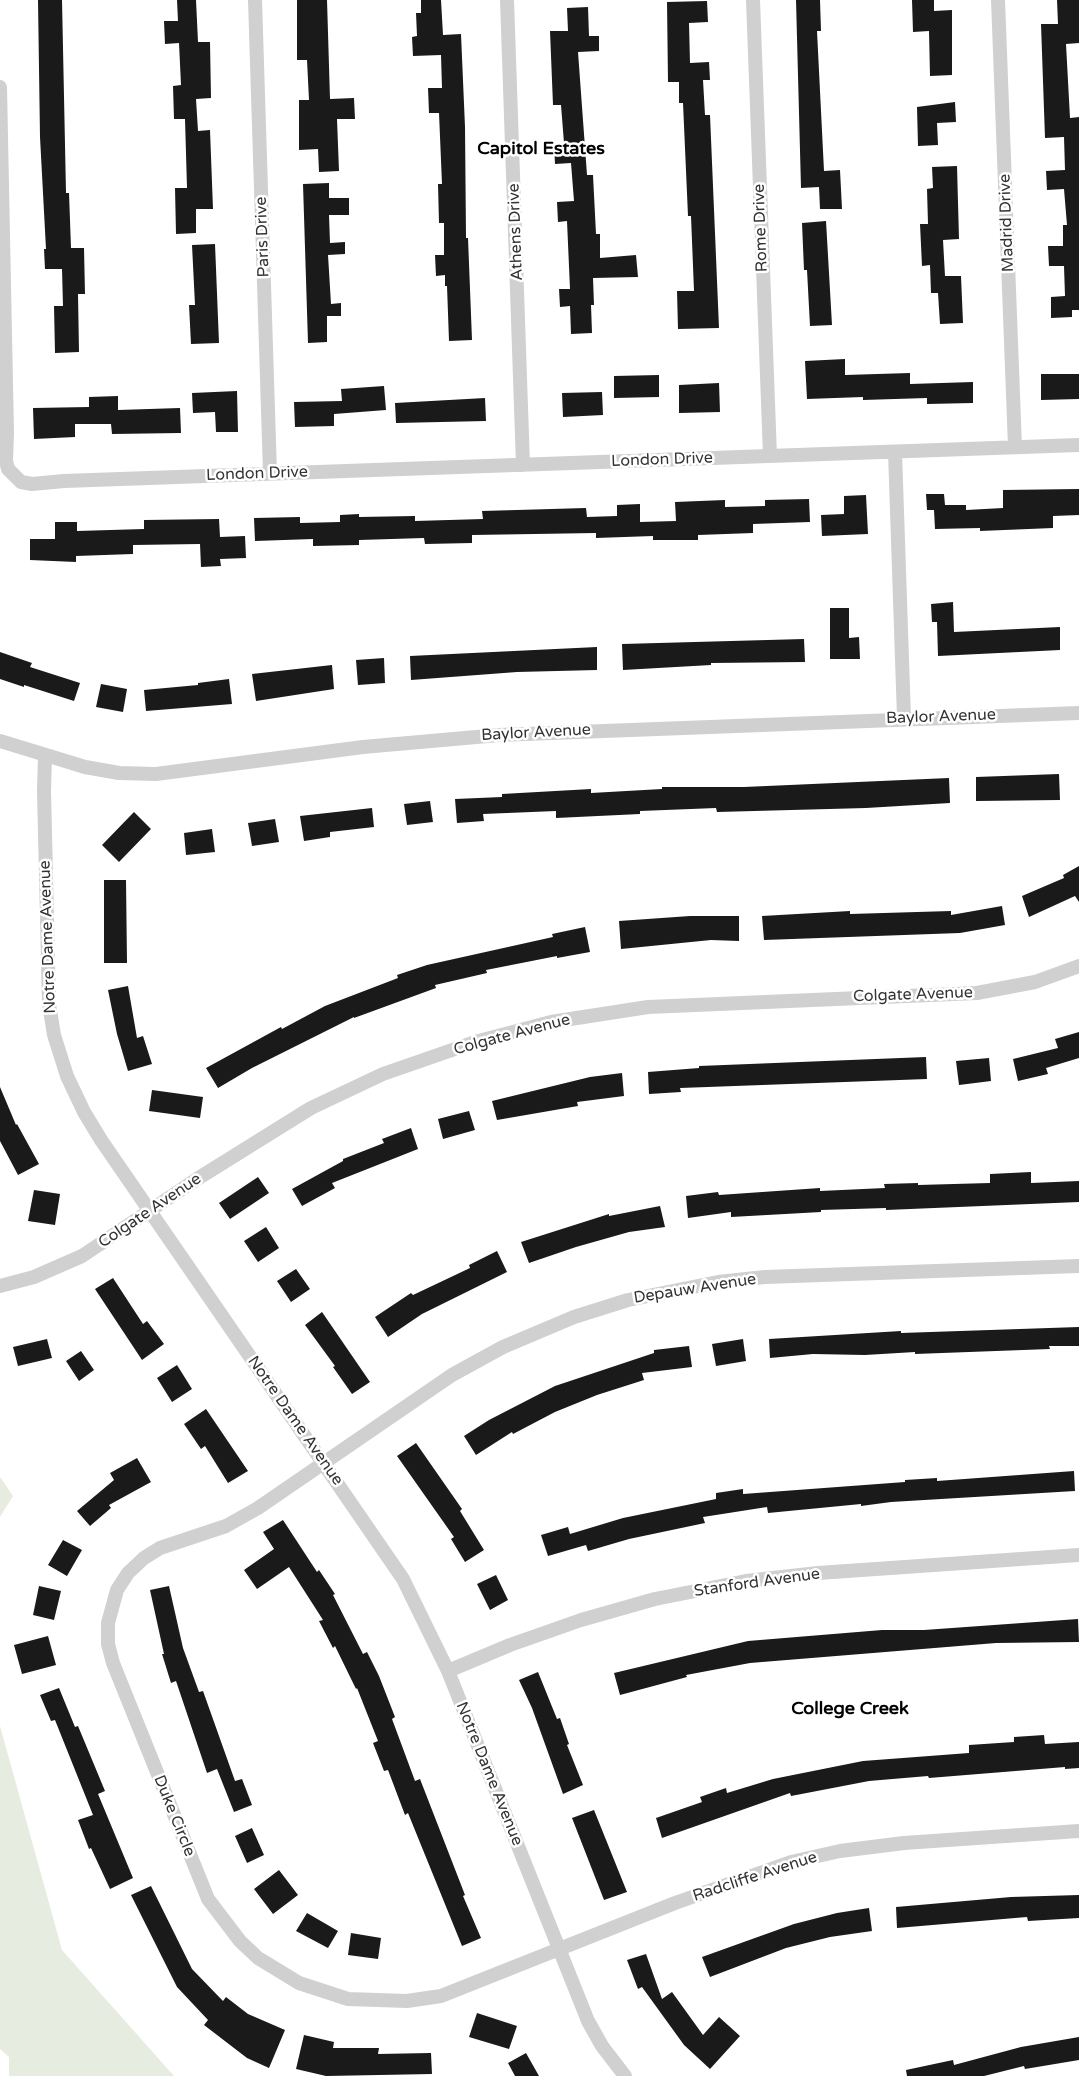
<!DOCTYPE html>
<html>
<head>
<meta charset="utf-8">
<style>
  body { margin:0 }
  canvas { display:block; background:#fff }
</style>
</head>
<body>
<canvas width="1079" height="2076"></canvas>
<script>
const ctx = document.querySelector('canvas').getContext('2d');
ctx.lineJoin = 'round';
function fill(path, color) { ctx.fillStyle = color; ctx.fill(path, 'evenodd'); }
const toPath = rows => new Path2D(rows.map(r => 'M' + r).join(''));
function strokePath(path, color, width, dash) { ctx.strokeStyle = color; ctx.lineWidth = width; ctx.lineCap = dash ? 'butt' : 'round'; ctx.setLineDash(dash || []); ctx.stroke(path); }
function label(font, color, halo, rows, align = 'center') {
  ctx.font = font + ' "Varela Round",sans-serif'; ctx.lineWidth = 5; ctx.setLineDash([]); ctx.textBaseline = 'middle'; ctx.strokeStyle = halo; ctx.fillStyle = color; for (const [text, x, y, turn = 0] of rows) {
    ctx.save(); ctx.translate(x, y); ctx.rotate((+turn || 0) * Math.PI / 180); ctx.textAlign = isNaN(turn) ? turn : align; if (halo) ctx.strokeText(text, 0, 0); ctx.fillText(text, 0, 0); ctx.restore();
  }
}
fill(toPath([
  [0,1477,13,1496,0,1517],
  [0,1726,62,1950,174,2076,9,2076,9,2057,0,2049]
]), '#e6ecdf');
fill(toPath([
  [38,0,62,0,66,193,69,193,71,248,84,248,85,294,78,294,79,352,55,353,54,306,63,306,62,269,45,269,44,249,46,249,40,137],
  [177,0,196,0,198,42,210,42,211,98,196,99,198,131,210,130,213,209,196,209,196,233,176,234,175,188,187,188,185,119,174,119,173,86,181,85,179,43,165,44,164,21,178,21],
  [297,0,327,0,330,99,354,98,355,119,337,119,339,171,319,172,318,149,299,150,299,100,309,100,307,60,297,60],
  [421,0,441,0,443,35,461,34,465,127,466,238,468,238,472,340,449,341,447,286,445,286,445,275,436,276,435,255,444,255,444,223,439,223,438,184,442,184,439,113,429,113,428,88,442,88,441,55,413,56,412,37,417,36,416,13,421,13],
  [796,0,820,0,821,31,817,31,824,171,840,170,842,209,820,209,819,187,801,188],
  [912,0,934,0,934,11,952,10,952,75,930,76,929,31,913,32],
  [1057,0,1079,0,1079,43,1066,44,1070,118,1079,117,1079,310,1072,310,1072,317,1051,318,1051,297,1065,296,1064,266,1049,266,1048,246,1063,246,1063,225,1067,225,1064,189,1047,190,1046,171,1065,170,1064,137,1045,138,1041,24,1058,24],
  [707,1,708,22,689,23,690,63,709,62,710,80,703,80,705,115,710,115,719,328,678,329,677,291,694,291,691,216,688,216,683,103,679,103,679,82,668,82,667,2],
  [588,7,589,36,599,36,599,51,578,52,587,175,593,175,596,234,600,234,600,258,636,255,638,277,593,278,594,305,591,305,592,333,571,334,570,306,560,307,559,289,570,289,567,221,558,222,557,202,574,201,571,163,555,164,554,144,564,143,561,105,553,105,550,31,568,31,567,8],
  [955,102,956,122,937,123,938,145,918,146,917,107],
  [957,166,959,239,943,240,945,276,961,276,963,323,940,324,938,293,931,293,930,265,922,266,920,224,928,224,927,189,933,188,932,167],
  [329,183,329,198,349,198,349,215,329,215,330,243,345,242,345,254,328,255,331,304,341,303,341,316,327,316,327,342,308,343,303,184],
  [826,221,832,325,810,326,807,270,804,270,802,223],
  [215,244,219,343,191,344,189,305,195,305,192,245],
  [845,359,845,375,910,373,910,384,973,382,973,403,927,404,927,398,863,400,863,397,807,399,805,361],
  [1041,374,1079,374,1079,399,1041,400],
  [659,375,659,397,614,398,614,376],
  [719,383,720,412,679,413,679,385],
  [384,386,386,410,334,414,334,426,295,427,294,402,342,401,341,389],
  [237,391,238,432,216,432,215,412,193,413,192,393],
  [602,392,603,415,563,417,562,393],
  [118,396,118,410,180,408,181,433,112,434,111,424,75,424,75,437,34,439,33,408,89,407,89,397],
  [485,398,486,421,396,423,395,403],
  [1079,489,1079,515,1053,516,1053,528,980,531,980,528,935,529,934,510,927,510,926,494,944,494,945,505,966,505,966,510,1003,508,1003,490],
  [866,495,868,534,822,536,821,515,844,514,844,496],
  [809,499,810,522,753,524,753,533,698,535,698,540,653,540,653,536,596,538,596,533,472,535,472,543,425,544,424,538,359,540,359,545,313,546,313,539,255,541,254,518,300,517,300,523,340,522,340,515,359,514,359,517,415,516,415,521,483,519,482,511,586,508,587,517,617,516,617,505,640,504,640,522,676,521,675,502,725,500,725,507,765,506,765,500],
  [219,519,220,537,245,536,246,558,220,559,221,566,201,567,200,544,133,545,133,554,76,556,76,562,30,560,30,539,55,539,55,522,77,522,77,531,144,529,144,520],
  [953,602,954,632,1060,627,1060,650,938,656,937,622,932,622,931,604],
  [830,608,849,608,849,638,859,637,860,659,830,659],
  [804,639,805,662,711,663,711,665,623,670,622,644],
  [597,647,597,670,517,672,411,680,410,656],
  [0,652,32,663,30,667,80,683,74,701,24,685,24,687,0,679],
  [384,658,385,683,358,685,356,660],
  [332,665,334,689,256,701,252,674],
  [229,679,232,704,146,711,144,690,198,685,198,683],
  [101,684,127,689,123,712,96,707],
  [1059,774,1060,800,976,801,976,777],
  [949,778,950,803,866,808,717,812,716,808,640,811,640,814,556,818,556,811,483,814,484,821,457,823,455,799,502,797,502,794,591,789,591,793,662,789,662,787,744,787],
  [430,801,433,822,407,825,404,804],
  [372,808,374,827,330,832,330,837,304,841,300,816],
  [134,812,151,829,119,862,102,845],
  [275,819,279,842,252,846,248,823],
  [212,829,215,852,186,855,184,833],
  [1079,866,1079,902,1075,896,1029,917,1022,896,1064,878,1063,875],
  [104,880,126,880,127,963,104,963],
  [1002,906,1005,925,960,933,764,940,762,916,850,911,850,914,951,911,951,915],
  [690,916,739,916,739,941,711,940,621,949,619,921],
  [585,927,590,952,557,958,557,956,486,970,487,973,435,985,436,988,354,1018,354,1017,252,1068,218,1088,206,1068,281,1027,282,1029,325,1006,398,978,397,975,427,965,553,937,552,934],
  [128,986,137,1038,143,1036,152,1064,128,1071,117,1034,108,990],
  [1079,1032,1079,1058,1046,1068,1048,1074,1018,1081,1013,1059,1058,1048,1055,1039],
  [926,1057,927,1079,680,1088,681,1092,649,1094,648,1072,699,1068,699,1066],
  [989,1058,991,1081,959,1085,956,1061],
  [622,1073,624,1096,577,1102,578,1106,497,1120,492,1101,590,1077],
  [0,1087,16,1125,17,1124,39,1164,18,1175,0,1141],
  [152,1090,203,1097,200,1118,149,1111],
  [469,1111,475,1130,443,1139,438,1119],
  [411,1128,418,1149,332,1183,335,1188,302,1206,292,1189,343,1161,343,1159,384,1143,382,1139],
  [1031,1172,1031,1183,1079,1181,1079,1202,886,1210,886,1208,821,1210,821,1212,731,1217,731,1212,688,1218,686,1196,718,1192,719,1195,820,1188,820,1191,885,1188,884,1184,918,1183,918,1185,990,1183,990,1174],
  [258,1177,269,1193,230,1219,219,1203],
  [34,1190,60,1194,55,1225,28,1221],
  [660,1206,665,1227,629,1232,576,1247,529,1263,521,1242,609,1214,609,1216],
  [266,1227,279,1248,258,1262,244,1241],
  [497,1251,507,1272,422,1314,388,1337,375,1317,411,1293,413,1295,470,1268,469,1265],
  [296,1269,310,1289,291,1302,277,1281],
  [113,1278,143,1324,147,1321,164,1344,142,1360,95,1289],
  [322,1312,370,1382,352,1394,333,1367,335,1366,305,1325],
  [1079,1327,1079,1346,1049,1346,1050,1349,915,1354,915,1352,865,1355,813,1354,770,1358,769,1339,901,1331,901,1333],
  [47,1339,52,1358,18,1366,13,1347],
  [743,1339,746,1361,716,1366,712,1344],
  [689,1346,692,1367,642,1373,644,1380,597,1395,555,1412,513,1434,512,1432,476,1455,464,1436,489,1420,555,1386,654,1353,654,1350],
  [81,1351,94,1370,79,1381,66,1361],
  [177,1365,192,1389,172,1402,157,1378],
  [206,1409,248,1471,228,1483,205,1446,201,1449,184,1424],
  [416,1443,462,1509,460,1511,484,1550,465,1562,451,1539,454,1537,397,1456],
  [137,1458,151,1482,109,1505,111,1508,90,1526,77,1511,114,1480,110,1473],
  [1074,1471,1075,1491,891,1502,861,1506,861,1504,768,1513,767,1507,703,1517,705,1523,629,1539,588,1551,586,1545,548,1556,541,1535,568,1527,570,1534,623,1518,716,1499,716,1493,743,1489,743,1494,905,1482,905,1480,937,1478,937,1481],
  [283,1520,317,1572,319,1570,335,1594,333,1595,363,1654,367,1652,379,1676,395,1717,392,1719,415,1781,420,1779,465,1895,463,1896,481,1938,462,1946,408,1813,405,1815,388,1770,384,1771,373,1743,378,1741,357,1688,356,1689,335,1646,333,1648,319,1621,323,1620,289,1567,257,1589,244,1570,274,1549,263,1532],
  [63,1540,82,1550,67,1576,48,1565],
  [496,1575,508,1600,490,1610,477,1584],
  [39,1586,61,1591,54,1620,33,1615],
  [169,1586,183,1648,199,1692,203,1691,235,1781,242,1779,252,1805,234,1812,217,1769,207,1773,176,1681,171,1683,162,1654,164,1654,150,1590],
  [1078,1619,1079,1642,996,1643,750,1663,686,1675,687,1677,620,1695,614,1673,748,1641,882,1630,924,1630],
  [48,1636,56,1665,22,1674,14,1645],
  [538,1672,557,1719,560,1718,569,1744,567,1745,583,1785,563,1794,532,1708,519,1680],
  [59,1688,75,1727,78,1726,105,1791,98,1794,133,1878,110,1889,91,1848,89,1849,78,1820,93,1815,55,1720,51,1721,40,1695],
  [1044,1735,1045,1744,1079,1742,1079,1768,1065,1769,1065,1767,929,1778,928,1776,869,1781,791,1796,790,1793,662,1838,656,1818,702,1802,700,1797,726,1788,727,1793,773,1779,863,1761,969,1753,969,1745,1014,1742,1014,1737],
  [594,1810,627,1892,604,1900,572,1818],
  [252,1828,264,1855,247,1863,235,1836],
  [279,1870,298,1895,273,1914,254,1889],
  [151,1886,192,1969,223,2001,226,1997,248,2014,285,2030,269,2068,247,2058,204,2025,208,2020,177,1987,131,1895],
  [1079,1895,1079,1918,1028,1921,1027,1917,897,1928,896,1907,1011,1897],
  [869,1908,872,1931,830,1937,786,1948,710,1977,702,1957,794,1924,837,1913],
  [307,1913,338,1931,328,1948,296,1931],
  [351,1933,381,1938,378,1959,348,1955],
  [646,1954,662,1999,672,1992,703,2035,719,2017,740,2036,710,2069,684,2045,642,1987,638,1989,627,1960],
  [477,2013,517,2026,509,2049,469,2037],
  [304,2035,334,2042,333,2048,379,2048,378,2054,431,2053,432,2074,326,2076,296,2069],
  [1079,2037,1079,2060,1025,2069,1024,2066,984,2076,907,2076,906,2070,953,2060,954,2065,1021,2047],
  [526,2053,539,2076,515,2076,508,2063]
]), '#1a1a1a');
strokePath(toPath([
  [255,0,270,473],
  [507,0,523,465],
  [753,0,770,456],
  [998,0,1015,447],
  [0,87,7,433,6,461,8,469,21,482,32,484,64,481,1079,445],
  [895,452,904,718],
  [0,741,85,767,119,773,156,774,363,747,499,735,1079,713],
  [45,755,44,791,49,1004,54,1035,67,1076,84,1112,101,1140,403,1579,448,1671,588,2021,602,2046,625,2076],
  [1079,1266,765,1277,718,1282,628,1300,574,1317,503,1347,452,1375,258,1508,226,1526,160,1548,144,1558,128,1573,117,1590,108,1623,108,1644,113,1663,208,1899,240,1941,258,1958,299,1983,348,1999,407,2001,441,1996,675,1903,791,1862,840,1851,904,1843,1079,1831],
  [0,1286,34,1277,82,1256,197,1179,311,1108,383,1074,475,1042,551,1022,648,1007,977,993,1035,982,1079,966],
  [448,1671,510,1645,581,1620,655,1599,746,1581,818,1573,1079,1555]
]), '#d0d0d0', 14);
label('16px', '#333', '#fff', [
  ["Madrid Drive",1007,223,-92],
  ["Rome Drive",761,228,-92],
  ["Athens Drive",516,232,-92],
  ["Paris Drive",263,237,-92],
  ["London Drive",662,460,-2],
  ["London Drive",257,474,-2],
  ["Baylor Avenue",941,717,-2],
  ["Baylor Avenue",536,733,-3],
  ["Notre Dame Avenue",48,937,-92],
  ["Colgate Avenue",913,995,-2],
  ["Colgate Avenue",512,1035,-15],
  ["Colgate Avenue",150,1211,-34],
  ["Depauw Avenue",695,1289,-9],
  ["Notre Dame Avenue",295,1421,55],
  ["Stanford Avenue",757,1583,-8],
  ["Notre Dame Avenue",489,1774,68],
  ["Duke Circle",174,1816,68],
  ["Radcliffe Avenue",755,1877,-18]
]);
label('bold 18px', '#000', '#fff', [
  ["Capitol Estates",541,149],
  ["College Creek",850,1709]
]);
</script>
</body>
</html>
